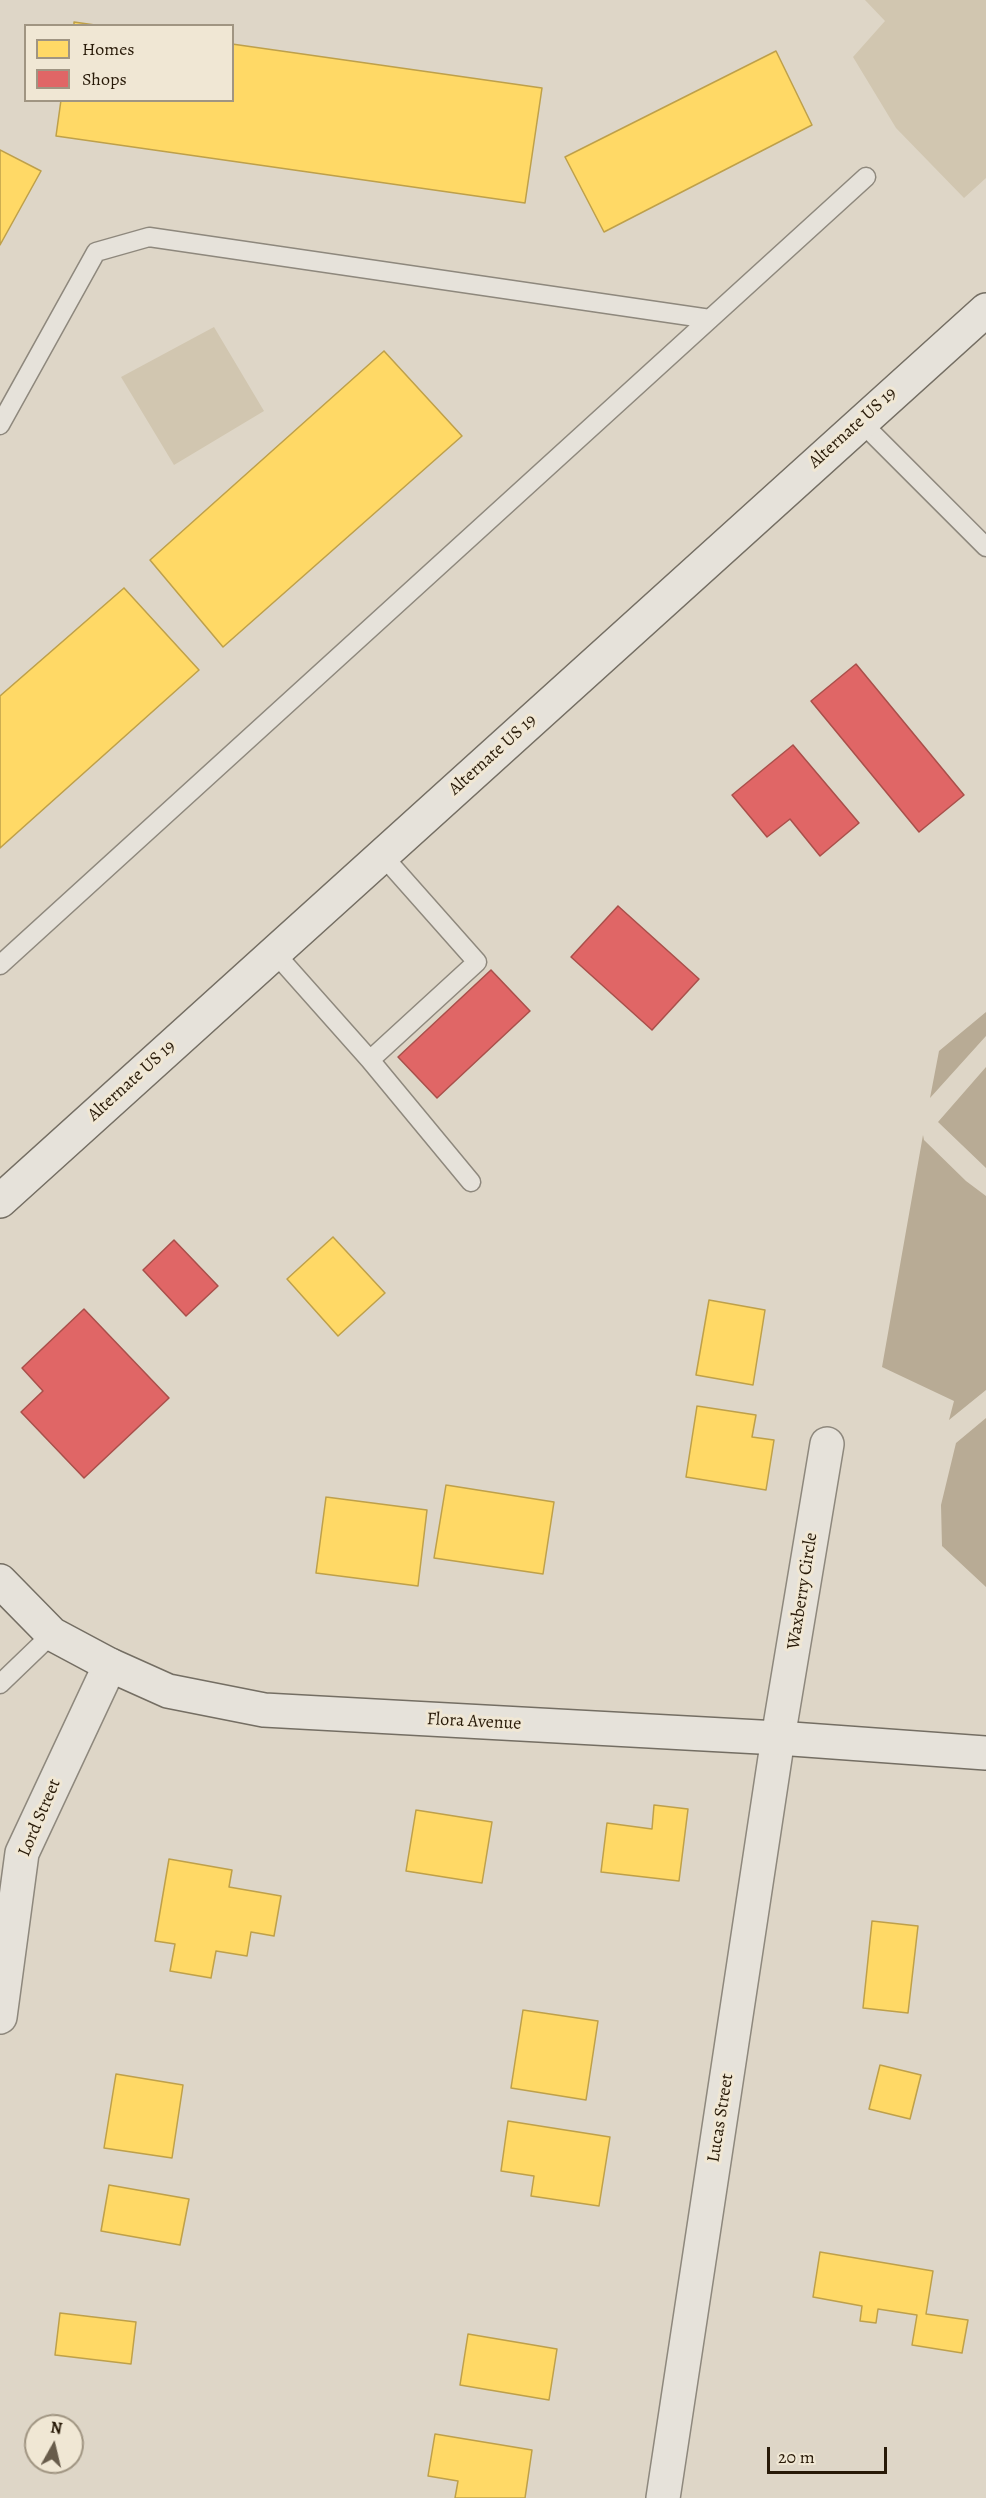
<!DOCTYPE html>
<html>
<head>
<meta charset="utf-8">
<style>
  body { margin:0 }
  #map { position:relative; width:986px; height:2498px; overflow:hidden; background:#ded6c7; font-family:Alegreya,serif }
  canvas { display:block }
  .legend { position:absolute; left:24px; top:24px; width:210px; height:78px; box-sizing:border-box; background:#f0e7d4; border:2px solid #a09582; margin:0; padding:8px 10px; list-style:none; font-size:18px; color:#281a08 }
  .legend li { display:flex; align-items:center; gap:12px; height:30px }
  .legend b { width:30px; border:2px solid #a09582 }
  .north { position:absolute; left:24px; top:2414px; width:60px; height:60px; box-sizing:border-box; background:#f0e7d4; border:2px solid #a09582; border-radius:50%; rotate:8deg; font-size:16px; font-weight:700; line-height:24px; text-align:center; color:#281a08 }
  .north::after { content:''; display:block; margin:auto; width:21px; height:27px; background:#685c4b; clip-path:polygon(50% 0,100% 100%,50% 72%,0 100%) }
  .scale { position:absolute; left:767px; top:2447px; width:120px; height:27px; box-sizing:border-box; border:3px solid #281a08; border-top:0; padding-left:8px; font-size:18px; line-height:21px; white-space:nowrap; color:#281a08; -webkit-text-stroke:4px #f0e7d4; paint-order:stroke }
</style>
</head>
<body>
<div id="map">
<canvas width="986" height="2498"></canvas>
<ul class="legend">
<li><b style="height:16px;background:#ffd966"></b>Homes</li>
<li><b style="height:16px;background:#e06666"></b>Shops</li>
</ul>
<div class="north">N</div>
<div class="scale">20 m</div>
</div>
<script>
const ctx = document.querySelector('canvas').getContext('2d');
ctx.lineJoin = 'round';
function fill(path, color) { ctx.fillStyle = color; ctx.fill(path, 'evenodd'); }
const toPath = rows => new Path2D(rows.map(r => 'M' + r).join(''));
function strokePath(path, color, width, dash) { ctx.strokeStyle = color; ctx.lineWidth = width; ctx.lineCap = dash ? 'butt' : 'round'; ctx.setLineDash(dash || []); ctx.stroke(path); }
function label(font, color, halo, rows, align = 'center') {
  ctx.font = font + ' Alegreya,serif'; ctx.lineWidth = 6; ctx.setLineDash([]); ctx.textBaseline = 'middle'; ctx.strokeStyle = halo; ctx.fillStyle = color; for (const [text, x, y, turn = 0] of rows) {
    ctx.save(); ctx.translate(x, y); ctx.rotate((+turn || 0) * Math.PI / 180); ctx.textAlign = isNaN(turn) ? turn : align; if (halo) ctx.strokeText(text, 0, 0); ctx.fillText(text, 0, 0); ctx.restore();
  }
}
fill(toPath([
  [865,0,986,0,986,178,964,198,896,128,853,57,885,21],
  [214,327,264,411,174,465,121,377]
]), '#d1c6b0');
fill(toPath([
  [986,1012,986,1036,930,1098,939,1051],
  [986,1067,986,1168,938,1122],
  [923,1135,924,1140,966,1181,986,1196,986,1390,949,1420,954,1401,882,1367],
  [986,1418,986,1587,942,1546,941,1505,956,1443]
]), '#b8ab95');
const homes = toPath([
  [74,22,102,26,74,26,74,22],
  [232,44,542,88,525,203,56,136,61,100,232,100,232,44],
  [776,51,812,125,604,232,565,157,776,51],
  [0,150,41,171,0,245,0,150],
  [384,351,462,436,223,647,150,560,384,351],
  [124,588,199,670,0,848,0,696,124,588],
  [333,1237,385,1293,338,1336,287,1279,333,1237],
  [709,1300,765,1310,753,1385,696,1375,709,1300],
  [697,1406,756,1415,752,1437,774,1440,766,1490,686,1477,697,1406],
  [446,1485,554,1502,543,1574,434,1558,446,1485],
  [326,1497,427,1510,418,1586,316,1573,326,1497],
  [654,1805,688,1809,679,1881,601,1872,607,1823,652,1829,654,1805],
  [416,1810,492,1822,482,1883,406,1871,416,1810],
  [169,1859,232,1870,229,1887,281,1896,274,1936,251,1932,247,1956,216,1951,211,1978,170,1971,175,1944,155,1941,169,1859],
  [872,1921,918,1926,908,2013,863,2008,872,1921],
  [523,2010,598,2021,586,2100,511,2088,523,2010],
  [880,2065,921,2075,910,2119,869,2109,880,2065],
  [116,2074,183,2085,172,2158,104,2148,116,2074],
  [508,2121,610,2137,599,2206,531,2196,534,2176,501,2171,508,2121],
  [109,2185,189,2199,180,2245,101,2231,109,2185],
  [820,2252,933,2271,926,2314,968,2320,962,2353,912,2345,917,2315,878,2309,876,2323,860,2321,862,2306,813,2297,820,2252],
  [60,2313,136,2322,131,2364,55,2355,60,2313],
  [468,2334,557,2349,549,2400,460,2385,468,2334],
  [435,2434,532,2450,525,2498,455,2498,458,2481,428,2476,435,2434]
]);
fill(homes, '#ffd966');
strokePath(homes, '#bea04a', 1.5);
const shops = toPath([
  [856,664,964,795,919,832,811,701,856,664],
  [793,745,859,823,820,856,790,819,767,837,732,795,793,745],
  [618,906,699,979,652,1030,571,957,618,906],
  [491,970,530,1011,437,1098,398,1057,491,970],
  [174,1240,218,1286,186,1316,143,1270,174,1240],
  [84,1309,169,1398,84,1478,21,1412,43,1391,22,1368,84,1309]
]);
fill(shops, '#e06666');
strokePath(shops, '#a94f4a', 1.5);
const lane = toPath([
  [860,421,986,547],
  [0,425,96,252,149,237,710,319],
  [274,952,370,1060,471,1182],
  [0,965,866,177],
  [370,1060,477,962,383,856],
  [0,1684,52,1634]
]);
const street = toPath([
  [0,2017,22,1853,110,1665],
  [663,2498,778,1738,827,1444]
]);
const secondary = toPath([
  [0,1201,986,310],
  [0,1581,52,1634,110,1665,168,1691,264,1710,778,1738,986,1753]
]);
strokePath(lane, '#8e887d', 21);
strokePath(street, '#8e887d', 36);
strokePath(secondary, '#746e63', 36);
strokePath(lane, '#e6e2da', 18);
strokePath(street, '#e6e2da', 33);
strokePath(secondary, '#e6e2da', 33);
label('18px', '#281a08', '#f0e7d4', [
  ["Alternate US 19",853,428,-42],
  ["Alternate US 19",493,755,-42],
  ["Alternate US 19",132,1081,-42],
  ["Waxberry Circle",803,1591,-81],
  ["Flora Avenue",474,1722,3],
  ["Lord Street",40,1818,-67],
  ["Lucas Street",721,2118,-81]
]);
</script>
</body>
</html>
